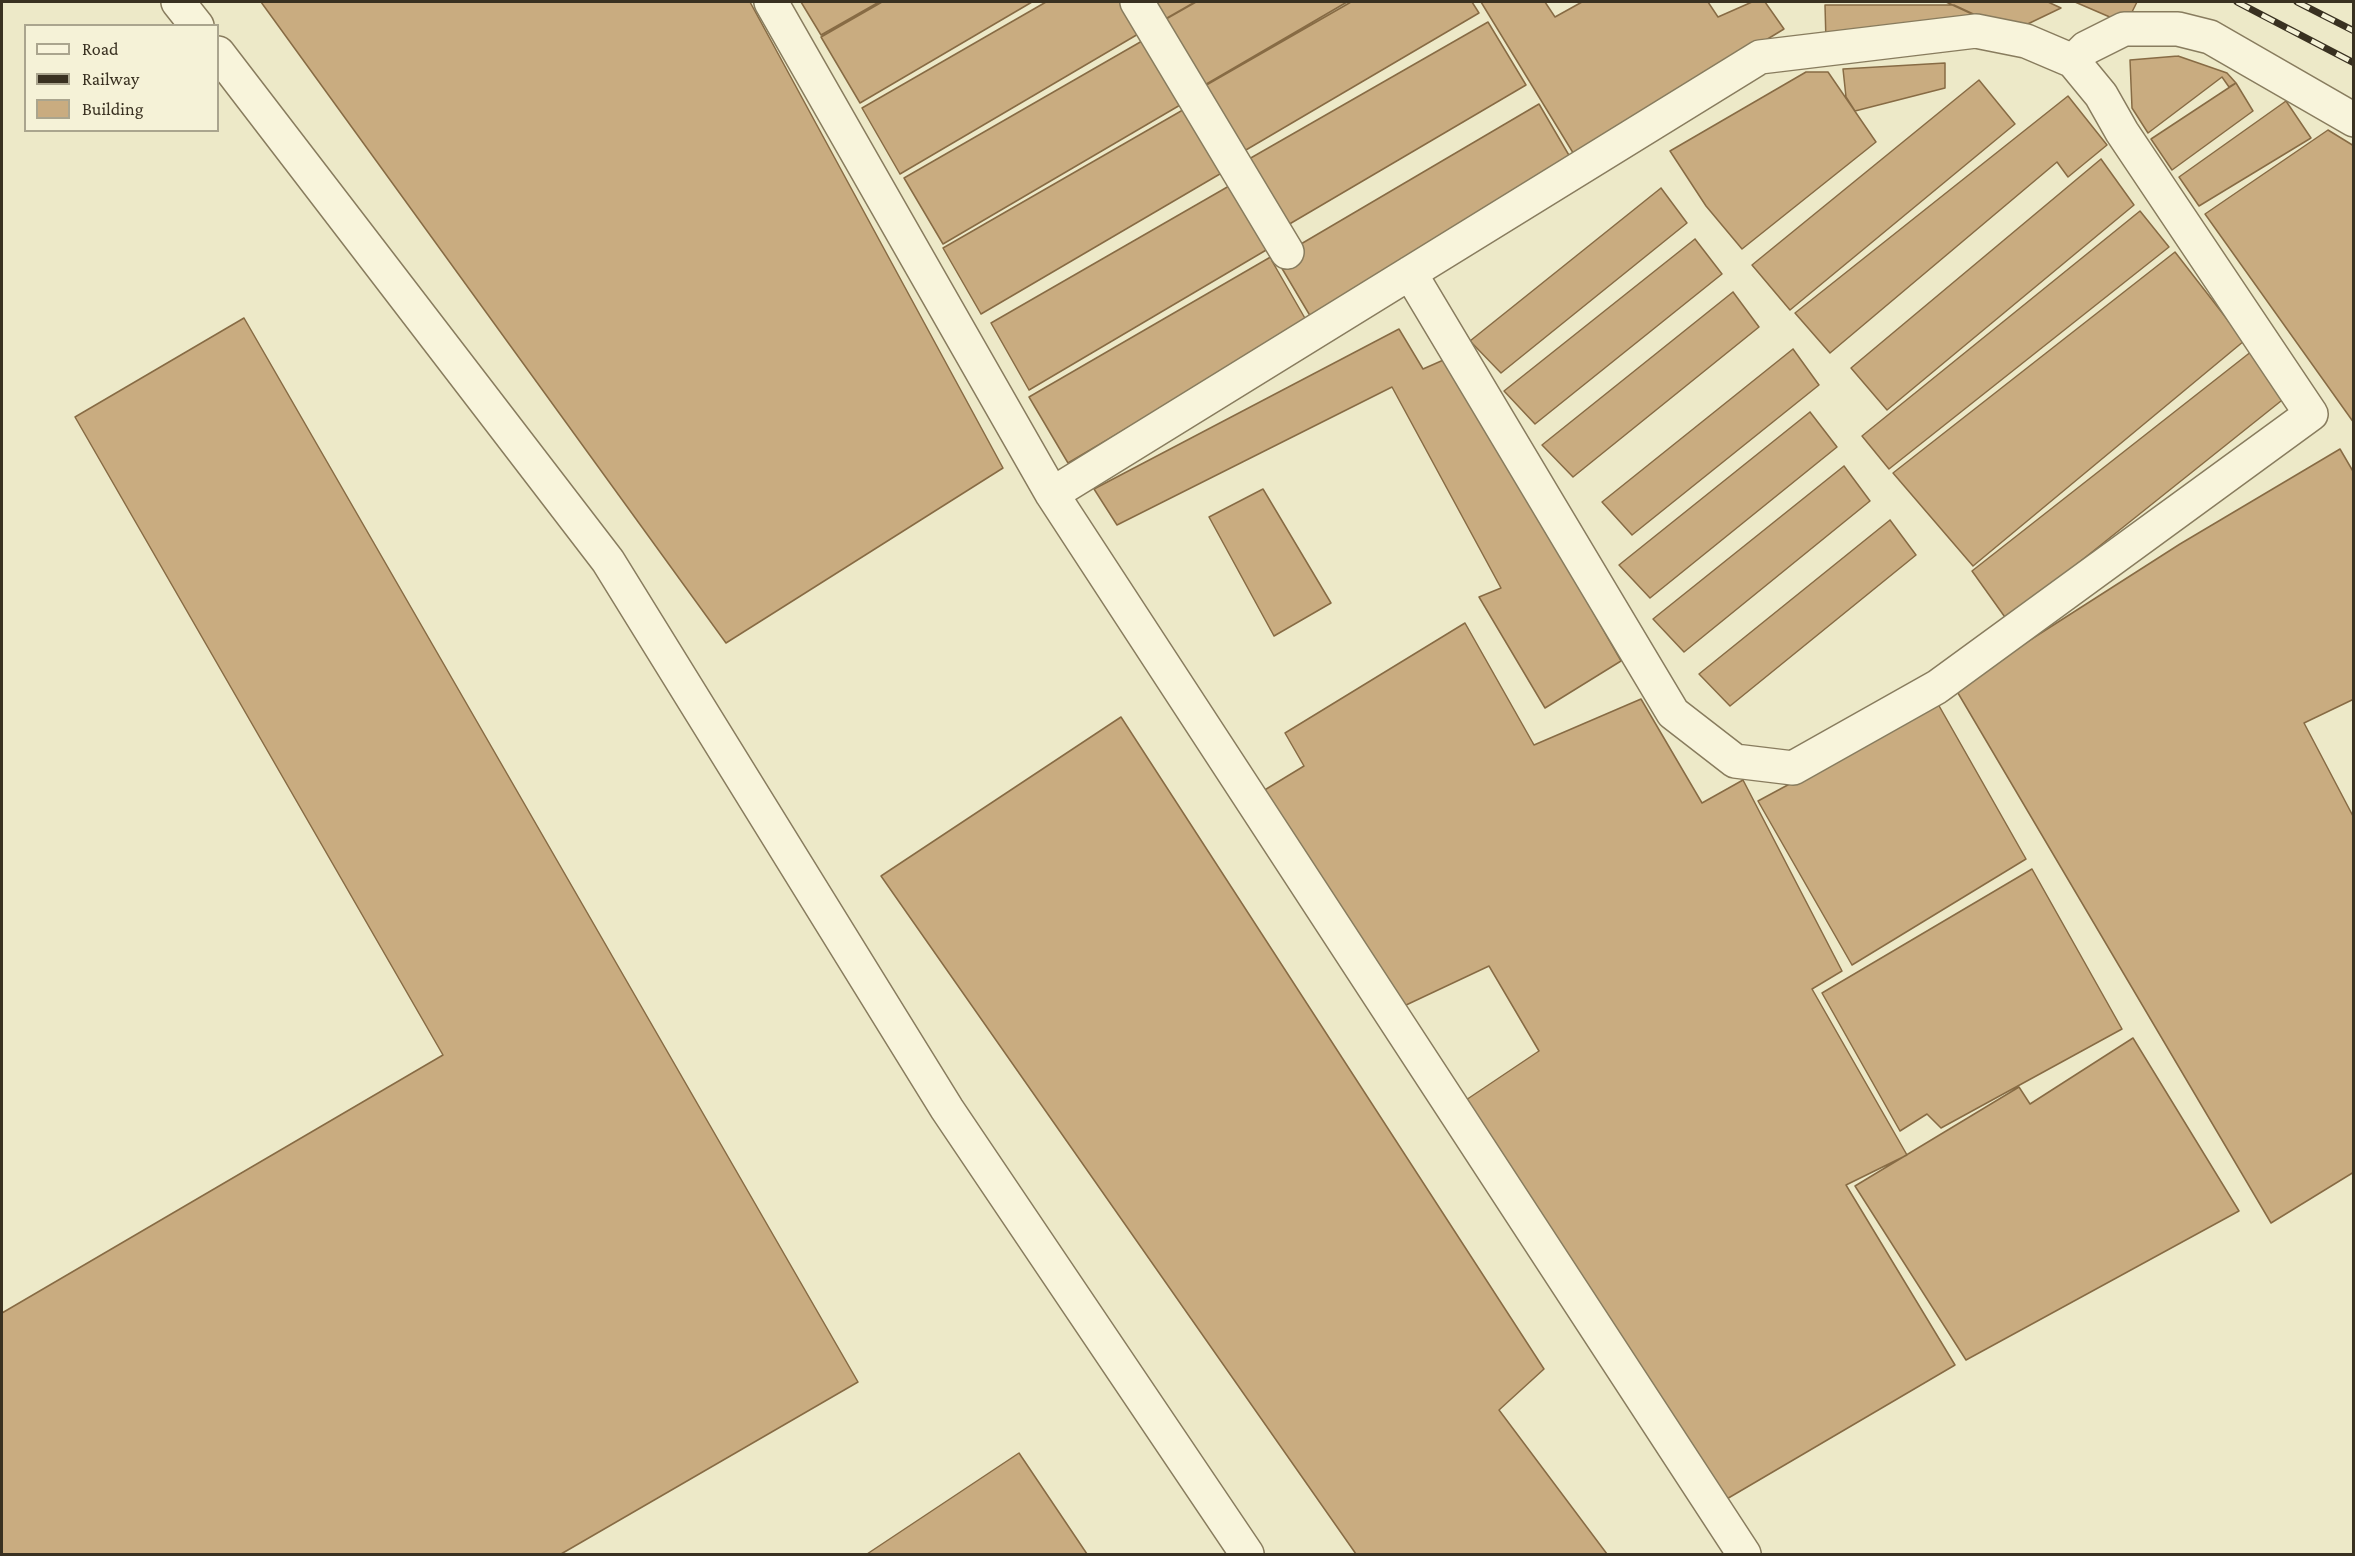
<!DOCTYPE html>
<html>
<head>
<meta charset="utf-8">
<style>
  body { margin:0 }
  #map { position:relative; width:2355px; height:1556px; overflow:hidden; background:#ede9c8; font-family:"Crimson Pro",serif }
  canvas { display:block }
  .frame { position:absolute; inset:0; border:3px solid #393121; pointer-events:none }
  .legend { position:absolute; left:24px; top:24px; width:195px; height:108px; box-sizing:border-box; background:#f5f2d7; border:2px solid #aaa58e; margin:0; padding:8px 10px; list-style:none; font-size:18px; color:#393121 }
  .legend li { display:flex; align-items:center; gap:12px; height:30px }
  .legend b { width:30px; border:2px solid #aaa58e }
</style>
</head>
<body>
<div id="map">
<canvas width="2355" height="1556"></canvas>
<div class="frame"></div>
<ul class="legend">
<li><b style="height:8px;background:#f8f4db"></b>Road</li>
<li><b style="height:8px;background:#393121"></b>Railway</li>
<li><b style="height:16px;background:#c9ac80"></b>Building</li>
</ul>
</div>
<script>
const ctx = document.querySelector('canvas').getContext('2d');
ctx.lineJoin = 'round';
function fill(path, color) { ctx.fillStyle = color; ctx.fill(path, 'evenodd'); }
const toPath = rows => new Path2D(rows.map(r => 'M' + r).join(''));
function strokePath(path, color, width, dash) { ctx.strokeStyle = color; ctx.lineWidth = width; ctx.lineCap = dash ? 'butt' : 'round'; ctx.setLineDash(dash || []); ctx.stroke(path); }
const building = toPath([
  [261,2,750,2,1003,468,726,643,261,2],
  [801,2,879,2,821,35,801,2],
  [882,2,1032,2,860,103,821,37,882,2],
  [1046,2,1128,2,1145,30,900,174,862,108,1046,2],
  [1138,2,1195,2,1153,26,1138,2],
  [1196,2,1347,2,1191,93,1152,27,1196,2],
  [1351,2,1472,2,1479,13,1234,157,1196,91,1351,2],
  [1481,2,1545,2,1555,17,1582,2,1708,2,1718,17,1752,2,1765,2,1784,29,1575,156,1481,2],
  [1946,2,2048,2,2061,8,2011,32,1946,2],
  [2075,2,2137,2,2126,24,2075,2],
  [1825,5,1954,5,1999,26,1826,42,1825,5],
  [1488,22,1526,85,1281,229,1242,163,1488,22],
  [1149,37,1187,101,943,244,904,178,1149,37],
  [2178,56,2227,73,2236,83,2229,87,2222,77,2148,133,2132,108,2130,60,2178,56],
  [1945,63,1945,88,1855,111,1846,97,1843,69,1945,63],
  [1806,72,1828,72,1876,142,1742,249,1706,206,1670,151,1806,72],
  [1979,80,2015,124,1790,310,1752,265,1979,80],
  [2236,83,2253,111,2172,170,2151,139,2236,83],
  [2068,96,2107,145,2068,177,2057,162,1830,353,1795,313,2068,96],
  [2286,101,2311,138,2199,206,2179,177,2286,101],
  [1539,104,1570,157,1306,320,1272,261,1539,104],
  [1188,107,1225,171,981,314,943,248,1188,107],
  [2328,130,2354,146,2354,423,2205,214,2328,130],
  [2101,159,2134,205,1887,410,1851,368,2101,159],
  [1236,182,1273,246,1029,390,991,323,1236,182],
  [1661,188,1687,223,1501,373,1470,341,1661,188],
  [2140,211,2169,247,1889,469,1862,436,2140,211],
  [1695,239,1722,274,1535,424,1504,391,1695,239],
  [2175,252,2244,341,1973,566,1893,473,2175,252],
  [1274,255,1312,319,1068,463,1029,397,1274,255],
  [1733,292,1759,327,1573,477,1542,445,1733,292],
  [244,318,858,1382,561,1554,2,1554,2,1313,443,1055,75,417,244,318],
  [1399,329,1423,369,1448,358,1621,661,1545,708,1479,597,1501,588,1392,387,1117,525,1094,489,1399,329],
  [1793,349,1819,385,1632,535,1602,502,1793,349],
  [2252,351,2286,397,2007,620,1972,571,2252,351],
  [1810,412,1837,447,1650,598,1619,565,1810,412],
  [2340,449,2354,473,2354,699,2304,723,2354,818,2354,1172,2271,1223,1955,688,2180,544,2340,449],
  [1844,466,1870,501,1684,652,1653,619,1844,466],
  [1263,489,1331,603,1274,636,1209,517,1263,489],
  [1890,520,1916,555,1730,706,1699,674,1890,520],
  [1465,623,1534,745,1641,699,1702,803,1743,780,1842,971,1812,989,1907,1155,1846,1185,1955,1365,1725,1500,1463,1102,1539,1051,1489,966,1404,1006,1263,791,1304,766,1285,733,1465,623],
  [1938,704,2026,859,1852,965,1758,801,1938,704],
  [1121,717,1544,1369,1499,1410,1607,1554,1356,1554,881,876,1121,717],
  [2032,869,2122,1029,1941,1128,1927,1114,1900,1131,1822,993,2032,869],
  [2133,1038,2239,1211,1966,1360,1855,1186,2019,1087,2030,1104,2133,1038],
  [1019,1453,1087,1554,867,1554,1019,1453]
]);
fill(building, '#c9ac80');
strokePath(building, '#876b44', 1.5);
const minor = toPath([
  [178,2,197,26],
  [771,2,1052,494,1744,1554],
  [1137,2,1287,252],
  [218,53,608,561,947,1109,1247,1554],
  [2073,61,2086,48,2124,29,2178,29,2210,37,2354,120],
  [1052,494,1410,273,1760,57,1976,31,2026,41,2073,61,2101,95,2122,132,2311,414,1937,687,1793,768,1735,761,1673,713,1410,273]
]);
strokePath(minor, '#887c5e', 36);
strokePath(minor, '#f8f4db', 33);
const rail = toPath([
  [2237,2,2354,63],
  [2297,2,2354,31]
]);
strokePath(rail, '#393121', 7);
strokePath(rail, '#f5f2d7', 4.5, [14]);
</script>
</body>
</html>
